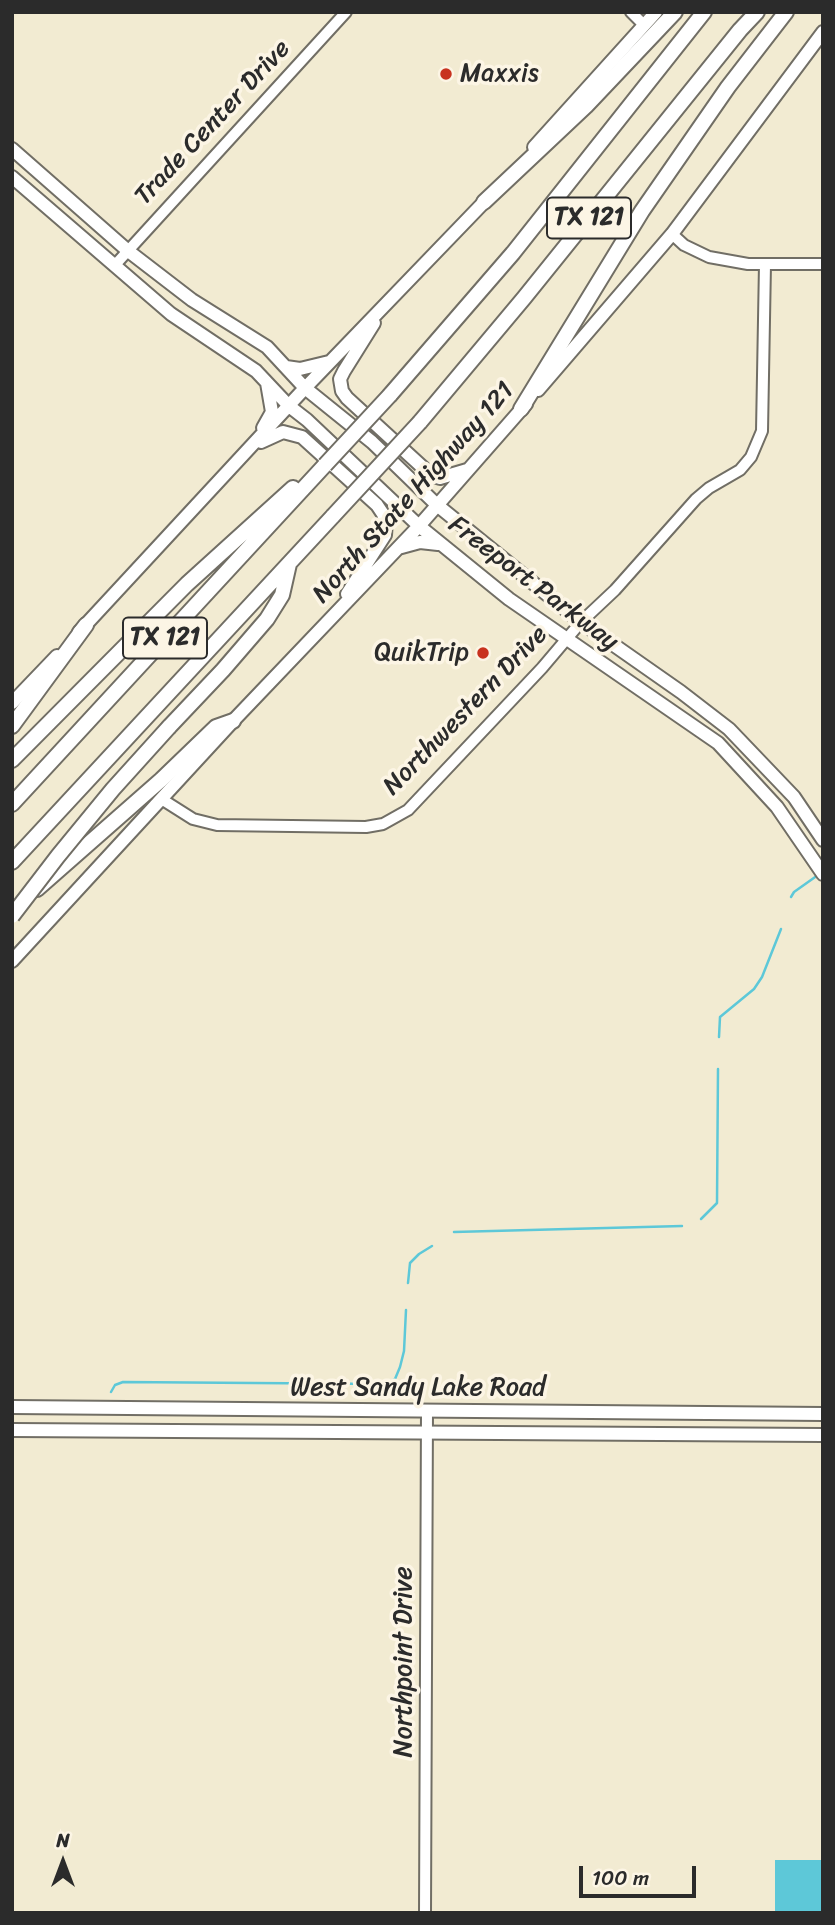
<!DOCTYPE html>
<html>
<head>
<meta charset="utf-8">
<style>
  body { margin:0 }
  #map { position:relative; width:835px; height:1925px; overflow:hidden; background:#f2ebd2; font-family:Sriracha,sans-serif }
  canvas { display:block }
  .frame { position:absolute; inset:0; border:14px solid #2b2b2b; pointer-events:none }
  .north { position:absolute; left:28px; top:1827px; width:70px; height:70px; -webkit-text-stroke:5px #fcf5e5; paint-order:stroke; rotate:0deg; font-size:19px; font-weight:700; line-height:28px; text-align:center; color:#2b2b2b }
  .north::after { content:''; display:block; margin:auto; width:24px; height:32px; background:#2b2b2b; clip-path:polygon(50% 0,100% 100%,50% 72%,0 100%) }
  .scale { position:absolute; left:579px; top:1866px; width:117px; height:32px; box-sizing:border-box; border:4px solid #2b2b2b; border-top:0; padding-left:9px; font-size:21px; line-height:24px; white-space:nowrap; color:#2b2b2b; -webkit-text-stroke:5px #fcf5e5; paint-order:stroke }
</style>
</head>
<body>
<div id="map">
<canvas width="835" height="1925"></canvas>
<div class="frame"></div>
<div class="north">N</div>
<div class="scale">100 m</div>
</div>
<script>
const ctx = document.querySelector('canvas').getContext('2d');
ctx.lineJoin = 'round';
function fill(path, color) { ctx.fillStyle = color; ctx.fill(path, 'evenodd'); }
const toPath = rows => new Path2D(rows.map(r => 'M' + r).join(''));
function strokePath(path, color, width, dash) { ctx.strokeStyle = color; ctx.lineWidth = width; ctx.lineCap = dash ? 'butt' : 'round'; ctx.setLineDash(dash || []); ctx.stroke(path); }
function label(font, color, halo, rows, align = 'center') {
  ctx.font = font + ' Sriracha,sans-serif'; ctx.lineWidth = 7; ctx.setLineDash([]); ctx.textBaseline = 'middle'; ctx.strokeStyle = halo; ctx.fillStyle = color; for (const [text, x, y, turn = 0] of rows) {
    ctx.save(); ctx.translate(x, y); ctx.rotate((+turn || 0) * Math.PI / 180); ctx.textAlign = isNaN(turn) ? turn : align; if (halo) ctx.strokeText(text, 0, 0); ctx.fillText(text, 0, 0); ctx.restore();
  }
}
fill(toPath([
  [775,1860,823,1860,823,1913,775,1913]
]), '#5dc8d8');
strokePath(toPath([
  [791,897,794,892,818,875],
  [719,1037,720,1017,754,989,762,977,781,929],
  [701,1219,717,1203,718,1069],
  [454,1232,682,1226],
  [408,1283,410,1263,419,1254,432,1246],
  [111,1392,115,1385,123,1382,385,1384,395,1379,400,1367,404,1351,406,1310]
]), '#5dc8d8', 2.5);
const minor = toPath([
  [631,12,644,25],
  [672,234,684,245,709,257,748,264,823,264],
  [115,265,346,12],
  [163,800,193,819,217,825,366,827,383,824,408,810,542,668,581,622,615,590,696,499,709,488,740,470,751,457,762,431,765,264],
  [425,1913,427,1410]
]);
const major = toPath([
  [534,147,656,12],
  [12,149,127,250,192,300,267,347,305,388,372,442,437,505,581,622,681,692,729,729,794,797,823,840],
  [12,177,171,314,256,371,289,406,307,420,419,526,509,599,718,743,777,807,823,874],
  [374,323,344,371,340,379,342,391,347,398,431,475,440,478,467,470],
  [286,367,300,369,329,362],
  [538,390,672,234,823,32],
  [263,428,272,412,267,383],
  [261,442,283,432,302,437,377,505,383,514,386,522,385,535,347,594],
  [398,548,420,542,438,544],
  [79,632,305,388,489,197],
  [12,703,57,656],
  [12,961,233,721,419,526,526,404],
  [12,1407,823,1414],
  [12,1430,823,1435]
]);
const highway = toPath([
  [484,202,586,106,675,12],
  [390,395,513,253,704,12],
  [521,409,642,211,728,87,786,12],
  [420,422,524,298,740,30,757,12],
  [12,726,86,625],
  [169,727,223,670,267,619,282,595,289,564],
  [12,760,187,584,293,488],
  [12,804,325,465],
  [12,862,333,516],
  [37,889,161,780,216,727,233,721]
]);
strokePath(minor, '#716e65', 14);
strokePath(major, '#716e65', 16);
strokePath(highway, '#716e65', 18);
strokePath(minor, '#fff', 10);
strokePath(major, '#fff', 12);
strokePath(highway, '#fff', 14);
const highwayBridge = toPath([
  [325,465,390,395],
  [333,516,420,422],
  [12,916,58,856,113,789,169,727]
]);
strokePath(highwayBridge, '#716e65', 18, []);
strokePath(highwayBridge, '#fff', 14);
for (const [x, y, r, color] of [
  [446,74,7,"#c8321e"],
  [483,653,7,"#c8321e"]
]) { const dot = new Path2D(); dot.arc(x, y, r, 0, 2 * Math.PI); ctx.fillStyle = color; ctx.fill(dot); strokePath(dot, '#fcf5e5', 2.5); }
for (const [x, y, w] of [
  [589,218,84],
  [165,638,84]
]) { const box = new Path2D(); box.roundRect(x - w / 2, y - 20.5, w, 41, 5); ctx.fillStyle = '#fcf5e5'; ctx.fill(box); strokePath(box, '#2b2b2b', 2); }
label('bold 24px', '#2b2b2b', null, [
  ["TX 121",589,218],
  ["TX 121",165,638]
]);
label('26px', '#2b2b2b', '#fcf5e5', [
  ["Maxxis",460,74],
  ["QuikTrip",469,653,"right"]
], 'left');
label('26px', '#2b2b2b', '#fcf5e5', [
  ["Trade Center Drive",213,123,-47],
  ["North State Highway 121",414,493,-48],
  ["Freeport Parkway",533,584,37],
  ["Northwestern Drive",466,711,-46],
  ["West Sandy Lake Road",418,1388],
  ["Northpoint Drive",404,1662,-90]
]);
</script>
</body>
</html>
